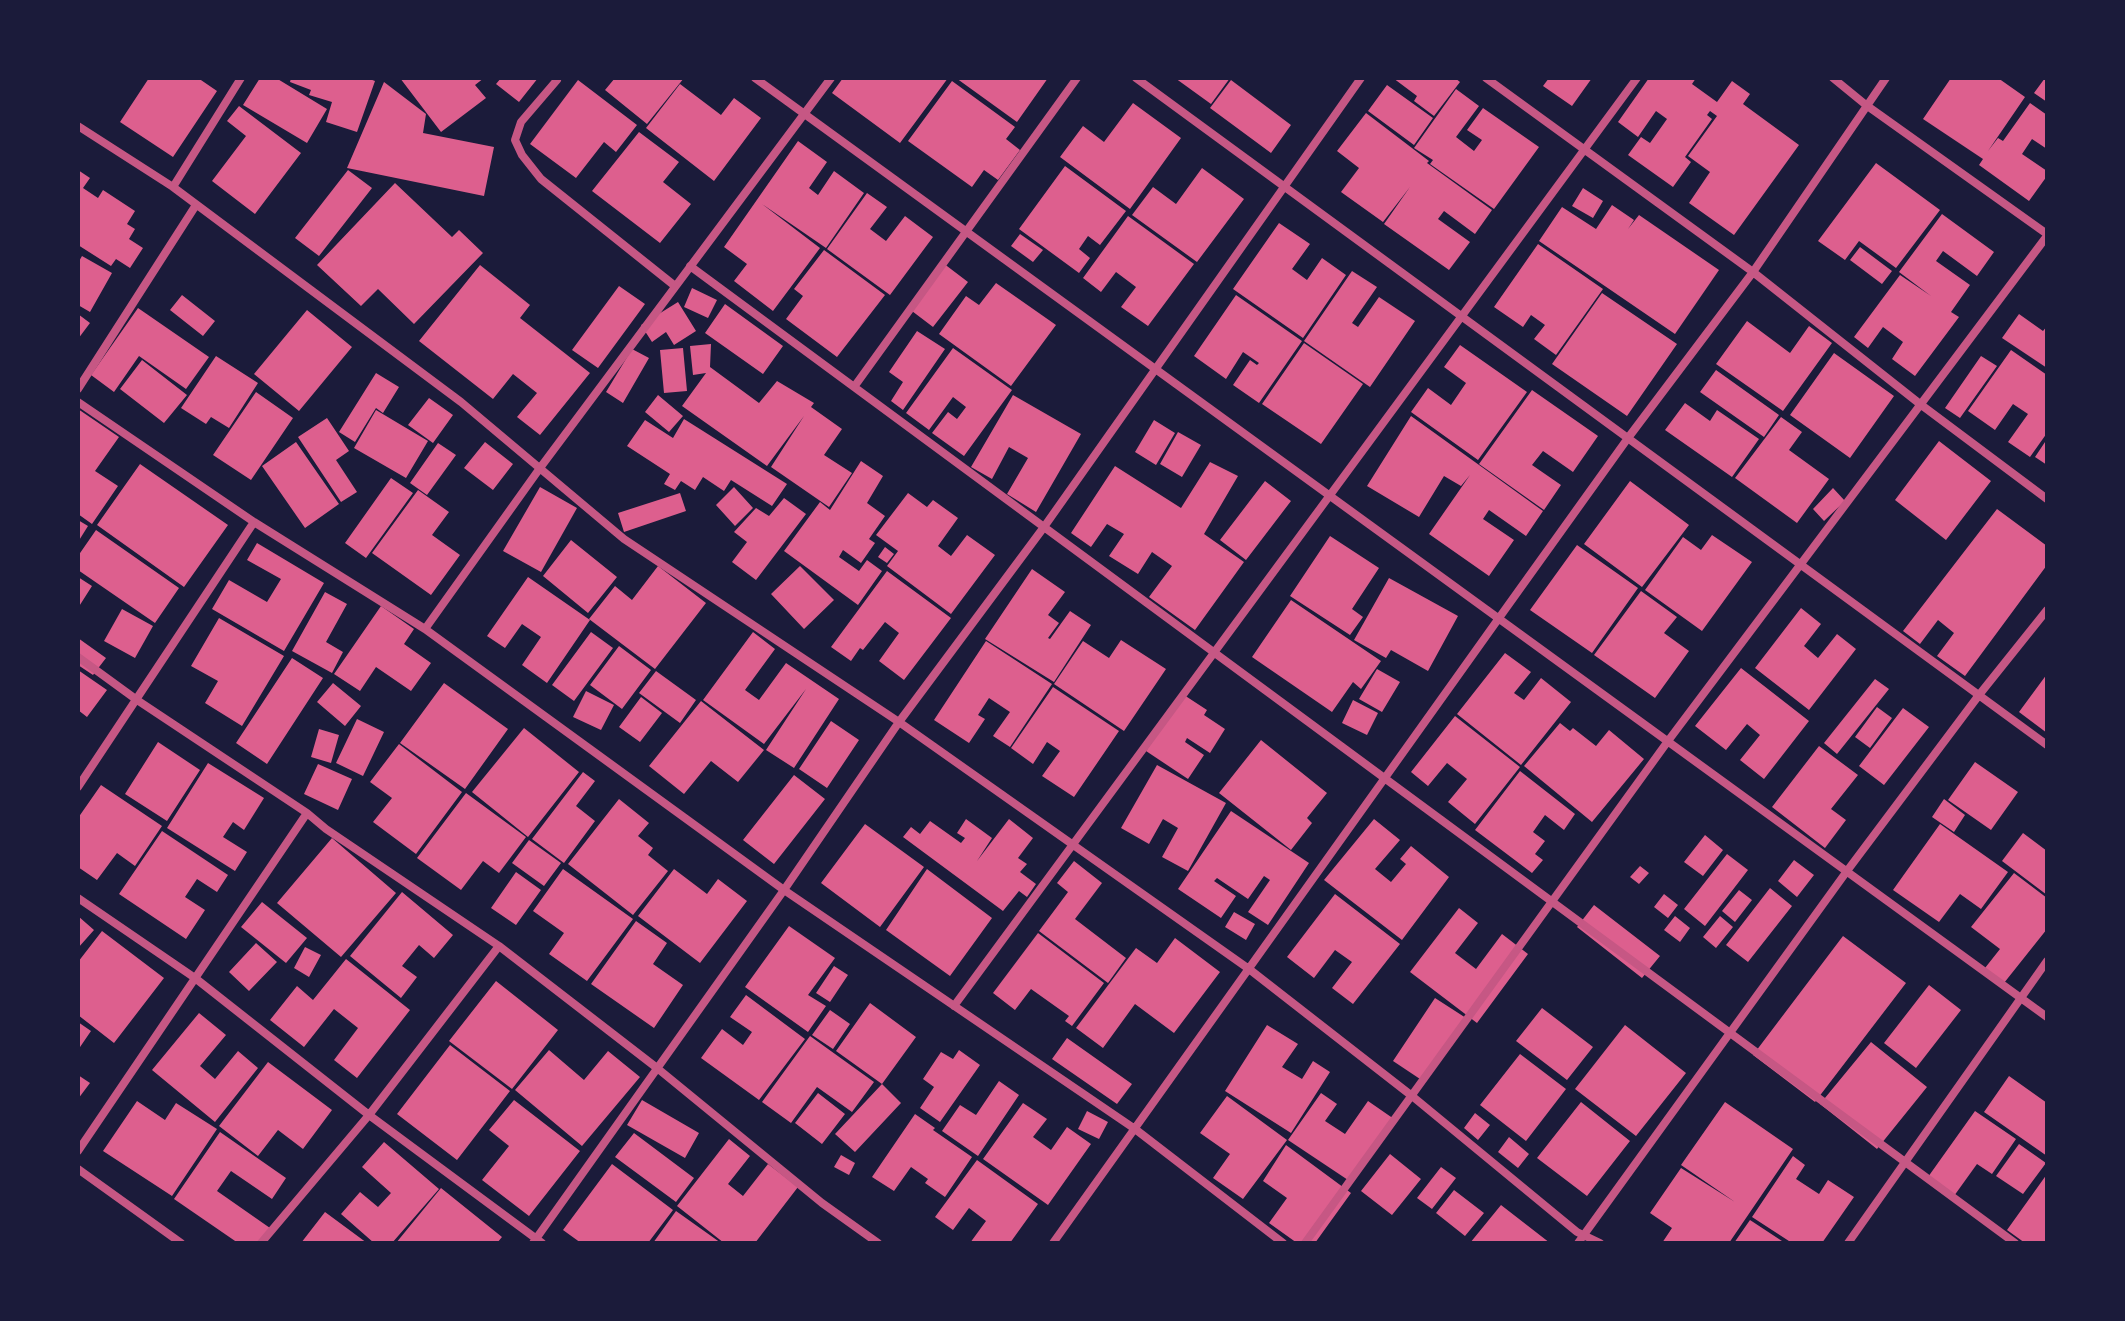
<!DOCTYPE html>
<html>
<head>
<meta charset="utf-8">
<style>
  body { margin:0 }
  #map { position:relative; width:2125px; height:1321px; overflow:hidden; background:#1b1b3a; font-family:"IBM Plex Sans",sans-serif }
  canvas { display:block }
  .frame { position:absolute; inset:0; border:80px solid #1b1b3a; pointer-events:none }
</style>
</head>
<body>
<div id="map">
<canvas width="2125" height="1321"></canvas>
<div class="frame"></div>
</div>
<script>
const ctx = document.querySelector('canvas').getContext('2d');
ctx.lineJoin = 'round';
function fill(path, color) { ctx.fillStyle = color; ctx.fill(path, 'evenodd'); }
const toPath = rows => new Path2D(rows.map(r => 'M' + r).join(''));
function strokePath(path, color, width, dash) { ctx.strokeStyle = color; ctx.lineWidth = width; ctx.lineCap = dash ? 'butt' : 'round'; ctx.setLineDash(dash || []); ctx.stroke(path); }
fill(toPath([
  [149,78,198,78,217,91,173,157,120,122],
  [260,78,276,78,327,109,307,143,243,105],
  [291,78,367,78,375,81,357,132,326,122,332,102,309,95,311,90,290,82],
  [400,78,484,78,475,85,486,98,441,132],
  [501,78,538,78,519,102,496,84],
  [615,78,684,78,647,124,605,90],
  [843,78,874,79,948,78,900,143,832,93],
  [956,78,1048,78,1017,122],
  [1175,78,1230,78,1211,104],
  [1393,78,1455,78,1460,82,1434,116,1414,101,1417,96],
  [1549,78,1592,78,1572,106,1543,86],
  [1649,78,1696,78,1692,84,1717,102,1732,81,1750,94,1743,104,1799,145,1734,235,1689,203,1710,172,1688,156,1717,116,1710,111,1707,115,1712,119,1685,157,1691,162,1673,187,1628,155,1641,137,1650,143,1667,119,1656,111,1638,137,1618,122],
  [1951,78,1998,78,2025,97,1988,151,1998,138,2003,141,2030,103,2047,115,2047,149,2032,139,2022,154,2047,171,2047,176,2029,201,1979,165,1983,159,1923,119],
  [2045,78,2047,78,2047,102,2034,93],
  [578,80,637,125,616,152,604,142,576,178,530,144],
  [1231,80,1291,125,1271,153,1210,108],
  [952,81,1015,127,1006,139,1020,150,998,180,984,170,972,187,908,141],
  [384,82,426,114,423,133,494,147,484,196,347,168],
  [680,84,721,115,734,98,761,118,714,181,646,128],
  [1387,85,1433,118,1414,145,1368,111],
  [1456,89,1479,106,1456,137,1474,151,1482,140,1467,130,1483,108,1539,147,1494,209,1430,164,1433,160,1414,148],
  [1133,103,1181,138,1130,209,1060,157,1083,126,1104,142],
  [239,106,301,153,255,214,212,181,246,136,227,121],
  [1366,113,1429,161,1427,163,1492,210,1475,234,1444,211,1438,219,1470,242,1449,270,1384,224,1410,187,1383,222,1341,192,1359,168,1337,151],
  [639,132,679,162,663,182,691,204,660,243,592,191],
  [798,141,827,162,809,188,818,195,834,171,864,193,826,248,762,204,820,248,773,311,734,281,747,264,724,247],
  [1876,163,1940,210,1896,268,1859,241,1845,260,1818,241],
  [1065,166,1126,211,1100,245,1088,236,1079,249,1090,258,1079,273,1019,229],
  [1202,168,1244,199,1197,262,1132,215,1153,187,1176,204],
  [78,170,90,178,83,188,98,198,103,190,135,211,127,224,135,229,129,239,143,248,130,268,116,259,111,266,78,245],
  [348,170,372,188,319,256,295,238],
  [395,183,452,237,459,230,483,253,414,324,378,289,361,306,317,265],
  [1583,188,1603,201,1593,218,1572,206],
  [867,193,887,207,870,229,886,241,905,216,933,237,890,295,827,249],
  [1612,205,1634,220,1628,229,1639,215,1719,270,1675,334,1539,241,1562,207,1596,229],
  [1942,214,1994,252,1977,276,1943,251,1936,261,1970,285,1951,312,1959,317,1915,376,1892,359,1903,342,1883,327,1868,348,1854,337,1900,275,1931,296,1899,272],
  [1128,216,1194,264,1148,326,1121,307,1136,287,1116,272,1101,292,1083,278],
  [1279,223,1310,244,1292,269,1307,280,1322,258,1346,275,1303,338,1233,289],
  [1020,234,1043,250,1033,262,1011,246],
  [1538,244,1603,289,1556,355,1534,339,1545,325,1531,315,1523,327,1494,307],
  [1860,247,1892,271,1882,284,1850,260],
  [824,250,885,295,837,357,786,319,803,296,794,289],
  [82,256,112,273,90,312,78,305,78,263],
  [943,263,968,282,933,327,908,308],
  [480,265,530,305,520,318,590,373,540,435,517,417,537,393,513,374,493,399,419,341],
  [1352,271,1377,287,1352,323,1358,327,1379,297,1415,321,1370,387,1304,341],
  [996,283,1056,325,1011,386,939,334,966,296,979,305],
  [619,286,645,304,598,368,572,350],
  [692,288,717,300,708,318,684,307],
  [1602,293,1677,344,1627,416,1552,364],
  [182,295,215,321,203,336,170,310],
  [1236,295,1302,341,1259,403,1233,385,1250,360,1257,365,1259,363,1243,352,1226,379,1194,356],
  [678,302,696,331,674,345,666,332,652,342,641,325],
  [725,304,783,346,763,374,705,333],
  [138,308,209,357,186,389,139,356,114,392,91,375],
  [307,310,352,347,299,411,254,374],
  [78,314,90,323,78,339],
  [2019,314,2043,331,2047,326,2047,368,2002,338],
  [1747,321,1790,353,1809,326,1832,343,1783,411,1716,364],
  [917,331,945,349,903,410,891,401,903,382,889,372],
  [1304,343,1363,384,1321,444,1262,404],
  [711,344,710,367,759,403,777,381,814,403,811,407,842,429,824,455,852,473,829,507,771,467,804,416,767,466,682,406,706,373,693,375,690,346],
  [1460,345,1527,392,1478,460,1411,412,1428,388,1451,405,1466,383,1444,367],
  [683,348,687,391,664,393,660,350],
  [953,348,1012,390,964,456,932,433,948,412,957,419,966,407,953,397,929,430,906,413],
  [632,349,649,358,623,403,606,392],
  [2011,350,2047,375,2047,433,2030,457,2008,442,2028,414,2013,404,1995,430,1968,411],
  [1834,353,1894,396,1850,458,1790,415],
  [216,356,258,383,229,428,211,417,206,424,181,408],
  [1981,356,1997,366,1960,418,1945,408],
  [142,360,187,395,164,423,120,389],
  [1716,370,1779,415,1764,437,1700,392],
  [376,373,399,387,383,413,376,408,355,442,339,432],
  [1532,390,1598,436,1573,472,1543,451,1532,465,1561,485,1544,510,1479,464],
  [256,392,293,418,251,480,213,455],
  [658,395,683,416,669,432,645,412],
  [1013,395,1081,434,1036,512,1007,494,1028,458,1009,447,992,479,971,467],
  [429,398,453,415,433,443,408,425],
  [1685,403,1710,421,1717,410,1759,439,1732,477,1665,430],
  [78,409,119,437,95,471,118,486,92,524,78,514],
  [376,410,428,441,406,478,354,448],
  [1411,416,1543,511,1526,536,1489,510,1483,519,1514,540,1489,576,1429,534,1470,475,1461,486,1444,476,1419,517,1367,486],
  [1781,417,1802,432,1789,450,1829,479,1797,523,1735,478],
  [327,418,349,451,336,460,357,492,341,502,298,437],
  [684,419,787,484,772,506,731,480,724,491,703,477,695,490,681,481,675,490,664,484,670,474,627,446,645,420,673,438],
  [1154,420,1175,433,1156,465,1135,452],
  [1178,432,1201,445,1182,477,1160,464],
  [2047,439,2047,465,2035,457],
  [1939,441,1991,481,1946,540,1895,500],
  [296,442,339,504,305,528,262,466],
  [485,442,513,464,493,490,464,468],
  [438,443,456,455,427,495,410,483],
  [861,461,883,476,867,503,885,516,869,539,875,543,861,563,843,550,839,557,859,571,867,560,882,571,858,605,784,551,820,502,830,510],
  [1210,462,1238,476,1204,534,1244,562,1195,630,1149,597,1172,566,1152,552,1138,574,1109,556,1124,534,1107,524,1091,547,1071,533,1115,466,1181,508],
  [140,464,228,525,184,587,97,525],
  [391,478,413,493,366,558,345,543],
  [1265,481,1291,501,1246,560,1220,540],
  [1630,481,1689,525,1642,587,1584,544],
  [540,487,577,508,541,572,503,551],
  [734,487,753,508,735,526,716,505],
  [1833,488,1845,501,1824,521,1813,509],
  [418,490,449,512,432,535,460,555,431,595,372,553],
  [680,493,686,511,624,532,618,513],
  [908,493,927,507,933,500,958,518,938,546,951,556,967,535,995,555,951,614,887,566,898,551,876,535],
  [784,498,806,514,756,580,732,562,747,542,734,532,756,508,769,516],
  [1997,509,2047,546,2047,565,1965,676,1937,656,1954,633,1938,620,1920,644,1903,631],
  [78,520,88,526,78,542],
  [96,530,179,588,155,623,78,570,78,556],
  [1712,535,1752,562,1702,631,1645,590,1683,537,1701,550],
  [1330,536,1379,568,1352,609,1363,617,1350,635,1290,596],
  [571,540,617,577,588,613,543,576],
  [257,543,324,583,284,651,212,609,229,580,267,602,281,579,247,560],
  [1577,545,1638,588,1592,653,1530,610],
  [885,547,894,554,887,563,878,557],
  [658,566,706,603,655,669,589,619,615,586,632,600],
  [800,566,834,600,804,629,771,594],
  [1032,569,1065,592,1048,615,1059,623,1048,638,1050,639,1070,611,1091,625,1054,682,985,639],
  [887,571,951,618,904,680,879,661,899,633,885,622,863,650,860,648,851,661,831,647],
  [78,577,92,586,78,608],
  [528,577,590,620,547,683,522,665,541,637,522,624,505,648,487,636],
  [1389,578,1458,616,1428,671,1391,650,1386,658,1354,640],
  [1641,591,1677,617,1664,633,1689,651,1655,698,1594,655],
  [325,592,347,604,326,642,343,652,332,673,292,651],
  [1291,600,1381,661,1361,689,1353,682,1332,712,1252,657],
  [381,606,414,629,404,644,431,663,411,691,376,667,360,691,334,674],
  [1801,608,1821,624,1804,646,1818,658,1837,634,1856,649,1809,710,1755,668],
  [122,609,153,626,135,658,104,641],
  [219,618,284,656,242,726,205,703,218,681,191,666],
  [591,632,613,648,574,701,552,685],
  [753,632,775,649,745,690,759,700,786,663,839,699,794,768,766,750,806,689,764,744,703,700],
  [78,638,106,658,93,675,78,665],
  [1121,640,1166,669,1124,731,1054,684,1083,641,1109,658],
  [986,641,1052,684,1010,747,993,736,1010,712,989,698,978,715,985,719,969,743,934,720],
  [619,646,651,670,622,709,590,685],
  [1505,653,1531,672,1514,693,1524,700,1541,678,1571,702,1521,765,1457,714],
  [292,658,323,678,267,764,236,743],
  [1741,668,1809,721,1764,779,1740,760,1760,735,1747,724,1726,750,1695,726],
  [1377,669,1400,682,1382,712,1359,699],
  [78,670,107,690,87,717,78,710],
  [656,671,696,700,680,723,639,693],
  [2047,674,2047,733,2019,712],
  [1875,679,1889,689,1837,754,1824,743],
  [333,683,361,706,345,726,317,702],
  [444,683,508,729,465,789,400,743],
  [1053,687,1119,731,1074,797,1042,776,1060,751,1047,742,1033,764,1011,748],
  [586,691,614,705,601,730,573,717],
  [1184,695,1207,710,1204,715,1225,729,1210,753,1187,738,1185,742,1204,755,1188,779,1146,751],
  [641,697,662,713,640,742,619,727],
  [1353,700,1378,713,1367,735,1342,723],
  [701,701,764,750,738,782,711,761,684,794,649,766],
  [1877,707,1892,718,1870,748,1855,737],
  [1903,708,1929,727,1884,785,1859,766],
  [1455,716,1520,767,1475,824,1448,802,1467,779,1447,763,1428,786,1411,772],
  [357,719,384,732,363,776,336,763],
  [831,721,859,740,827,788,799,769],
  [1560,723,1570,731,1573,728,1596,746,1609,730,1644,759,1592,822,1524,766],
  [524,728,579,772,528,837,472,792],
  [319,729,339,735,331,763,311,757],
  [1261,740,1327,793,1307,818,1312,823,1291,850,1219,793],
  [158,742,200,770,167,821,125,794],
  [399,744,462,792,416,854,373,822,392,798,370,782],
  [1819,746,1858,775,1831,809,1846,820,1825,848,1772,807],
  [1975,762,2018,792,1991,830,1948,800],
  [208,763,264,798,244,830,233,822,223,837,247,852,235,871,167,828],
  [318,764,352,779,338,810,304,794],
  [1157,765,1226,803,1188,871,1162,857,1178,828,1163,819,1149,844,1121,828],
  [1520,771,1575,814,1564,830,1545,815,1533,832,1545,841,1535,854,1543,860,1532,873,1475,830],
  [583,772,595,781,576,806,595,821,564,863,532,839],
  [794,775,825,799,774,864,743,840],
  [101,785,162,826,135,866,117,853,97,880,78,867,78,818],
  [466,793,526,837,499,873,483,861,461,890,417,858],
  [619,799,649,823,638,836,653,848,648,855,668,871,633,915,568,864],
  [1944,799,1965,815,1954,832,1932,817],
  [1231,811,1309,863,1268,925,1248,912,1270,880,1264,876,1248,899,1217,878,1214,881,1236,896,1221,918,1178,889],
  [966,819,992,838,977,861,1009,819,1033,838,1018,858,1027,864,1020,872,1036,884,1027,897,1019,891,1003,911,903,837,911,827,920,834,930,821,961,843,965,838,957,833],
  [1374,819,1400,840,1375,869,1391,882,1406,864,1400,859,1411,846,1449,877,1402,940,1324,880],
  [865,824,924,867,880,927,821,883],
  [1940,824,2008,872,1981,909,1960,894,1939,922,1893,890],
  [162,831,228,875,217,892,197,879,185,897,205,910,186,939,119,894],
  [2023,833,2047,851,2047,895,2002,861],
  [1705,835,1723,850,1703,876,1684,862],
  [332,838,396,893,341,957,277,903],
  [529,840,561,863,544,886,512,863],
  [1727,854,1748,870,1705,926,1684,909],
  [1794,860,1814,875,1797,897,1778,881],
  [1074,861,1102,883,1075,919,1126,958,1108,983,1039,931,1068,892,1057,883],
  [1640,866,1649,873,1639,884,1630,877],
  [563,869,633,919,587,981,549,954,564,933,533,911],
  [674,869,707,894,718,879,747,901,700,963,638,916],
  [927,869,992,918,950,976,886,930],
  [516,872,541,890,516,925,491,908],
  [2014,873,2047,898,2047,929,2004,983,1985,968,2000,949,1971,927],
  [1770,888,1792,906,1748,962,1726,945],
  [1739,890,1752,900,1735,922,1722,911],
  [402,892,453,935,434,958,419,945,402,966,417,977,401,998,350,956],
  [1335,894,1400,944,1353,1004,1332,988,1352,962,1335,950,1314,978,1287,957],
  [1664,894,1678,905,1668,918,1654,907],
  [262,902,307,938,286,963,241,927],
  [1594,905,1660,956,1642,978,1577,927],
  [1459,908,1478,923,1455,953,1476,969,1502,934,1528,954,1477,1023,1410,972],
  [1234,912,1255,924,1246,940,1225,927],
  [78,916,94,930,78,948],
  [1675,916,1690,928,1680,942,1664,930],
  [1720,916,1733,927,1716,948,1703,937],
  [636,921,667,943,653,964,683,985,654,1028,591,984],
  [789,926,835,958,808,995,826,1006,808,1032,745,987],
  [102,931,164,978,114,1043,78,1015,78,962],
  [1038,933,1104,983,1072,1026,1065,1021,1069,1016,1031,989,1015,1010,993,993],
  [1843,936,1906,983,1815,1102,1753,1055],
  [1175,938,1220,972,1174,1033,1135,1004,1103,1048,1076,1028,1136,948,1157,963],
  [256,943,277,962,249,991,229,972],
  [305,947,321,955,309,977,294,968],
  [346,959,410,1010,357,1078,334,1060,358,1028,334,1009,304,1047,270,1020,297,986,313,1000],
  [834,966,848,975,830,1002,816,993],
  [496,981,558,1030,512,1089,449,1041],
  [1929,985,1961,1010,1916,1068,1884,1043],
  [746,995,805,1039,759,1100,701,1058,722,1029,743,1045,752,1032,730,1017],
  [1435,998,1466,1018,1423,1081,1393,1061],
  [870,1003,916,1037,882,1084,836,1051],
  [1542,1008,1593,1047,1567,1080,1516,1041],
  [830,1010,850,1024,833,1049,812,1035],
  [199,1013,226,1035,200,1066,215,1079,238,1051,258,1068,215,1122,152,1070],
  [78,1022,91,1031,78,1050],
  [1267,1025,1298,1044,1282,1067,1302,1079,1313,1061,1330,1072,1291,1133,1225,1091],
  [1625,1025,1686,1073,1636,1136,1575,1089],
  [810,1036,874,1082,852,1112,817,1087,791,1123,762,1102],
  [1067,1038,1132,1084,1117,1104,1052,1059],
  [1871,1042,1927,1087,1877,1149,1820,1104],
  [450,1045,510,1091,457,1160,397,1114],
  [549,1050,584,1080,608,1051,640,1077,582,1146,515,1090],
  [959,1050,980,1065,940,1122,920,1108,934,1087,923,1079,941,1052,953,1059],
  [1520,1054,1566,1089,1526,1141,1480,1105],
  [268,1062,332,1110,303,1149,278,1130,258,1156,219,1126],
  [78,1075,90,1083,78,1099],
  [2009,1076,2047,1103,2047,1156,1984,1112],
  [999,1081,1019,1095,978,1156,942,1131,960,1105,976,1115],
  [882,1084,901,1103,855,1152,835,1134],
  [818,1093,845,1114,822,1144,795,1123],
  [1321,1093,1337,1104,1325,1121,1345,1134,1368,1101,1394,1119,1351,1182,1288,1140],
  [1227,1096,1287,1140,1243,1199,1213,1178,1230,1154,1200,1133],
  [514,1100,580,1151,529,1216,482,1180,509,1146,489,1130],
  [642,1100,699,1133,685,1158,627,1125],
  [137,1101,165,1120,176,1103,217,1129,172,1196,103,1151],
  [1581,1102,1630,1141,1587,1196,1537,1158],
  [1725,1102,1793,1149,1729,1243,1662,1243,1672,1228,1650,1213,1681,1168,1735,1202,1681,1165],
  [1023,1103,1047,1119,1033,1137,1051,1150,1067,1127,1091,1144,1048,1205,983,1159],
  [1087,1111,1108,1122,1099,1139,1078,1129],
  [1975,1111,2016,1139,1992,1174,1977,1164,1954,1196,1928,1177],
  [1475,1113,1490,1125,1478,1140,1464,1128],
  [915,1114,935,1128,933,1130,972,1157,945,1197,925,1183,928,1179,911,1167,894,1191,872,1177],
  [220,1132,286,1178,272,1199,231,1171,217,1191,270,1228,260,1243,238,1243,174,1199],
  [634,1133,694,1178,676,1202,615,1157],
  [1509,1137,1529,1154,1518,1168,1498,1152],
  [729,1139,750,1156,728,1184,743,1196,768,1164,798,1187,755,1243,724,1243,677,1206],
  [384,1142,439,1189,392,1243,374,1243,341,1214,360,1192,378,1207,391,1193,362,1167],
  [2019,1144,2046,1163,2023,1194,1996,1176],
  [1286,1145,1351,1193,1315,1243,1297,1243,1269,1223,1287,1198,1263,1181],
  [1390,1154,1421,1179,1392,1215,1361,1191],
  [841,1155,855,1163,849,1175,834,1167],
  [1793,1156,1805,1165,1796,1179,1819,1194,1828,1180,1854,1197,1822,1243,1792,1243,1752,1217],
  [977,1160,1038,1204,1010,1243,970,1243,986,1221,969,1208,953,1230,935,1217],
  [612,1164,673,1210,648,1243,581,1243,563,1230],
  [1441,1167,1456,1178,1432,1209,1417,1198],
  [2047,1174,2047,1243,2025,1243,2007,1230],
  [441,1188,502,1237,497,1243,396,1243],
  [1454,1190,1484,1213,1465,1236,1436,1213],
  [1501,1205,1550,1243,1470,1243],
  [676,1211,721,1243,653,1243],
  [325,1212,367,1243,301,1243],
  [1750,1220,1785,1243,1734,1243]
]), '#dd5f8e');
strokePath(toPath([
  [555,78,557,80,521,122,515,140,522,155,541,179,675,286],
  [755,78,2047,1017],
  [1136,78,2047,745],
  [1486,78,1753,272,1920,404,2047,499],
  [1833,78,1866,105,2047,234],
  [78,126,173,187,461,402,624,539,899,722,1249,969,1412,1096,1577,1232,1600,1243],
  [173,187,241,78],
  [690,266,2015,1243],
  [854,387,1077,78],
  [78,389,196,205],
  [78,402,254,522,425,629,784,890,1135,1129,1283,1243],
  [425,629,540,468,831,78],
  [78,657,137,700,307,813,326,829,499,946,657,1068,822,1203,878,1243],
  [78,787,254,522],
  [78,898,195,978,369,1115,542,1243],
  [954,1006,1637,78],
  [78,1151,307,813],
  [78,1169,181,1243],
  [261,1243,369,1115,499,946],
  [533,1243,784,890,899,722,1044,527,1361,78],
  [1053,1243,1499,618,1628,438,1753,272,1886,78],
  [1305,1243,1668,741,2047,236],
  [1578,1243,1847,871,1979,695,2047,610],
  [1848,1243,2047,961]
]), '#c65784', 8);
</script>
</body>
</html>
